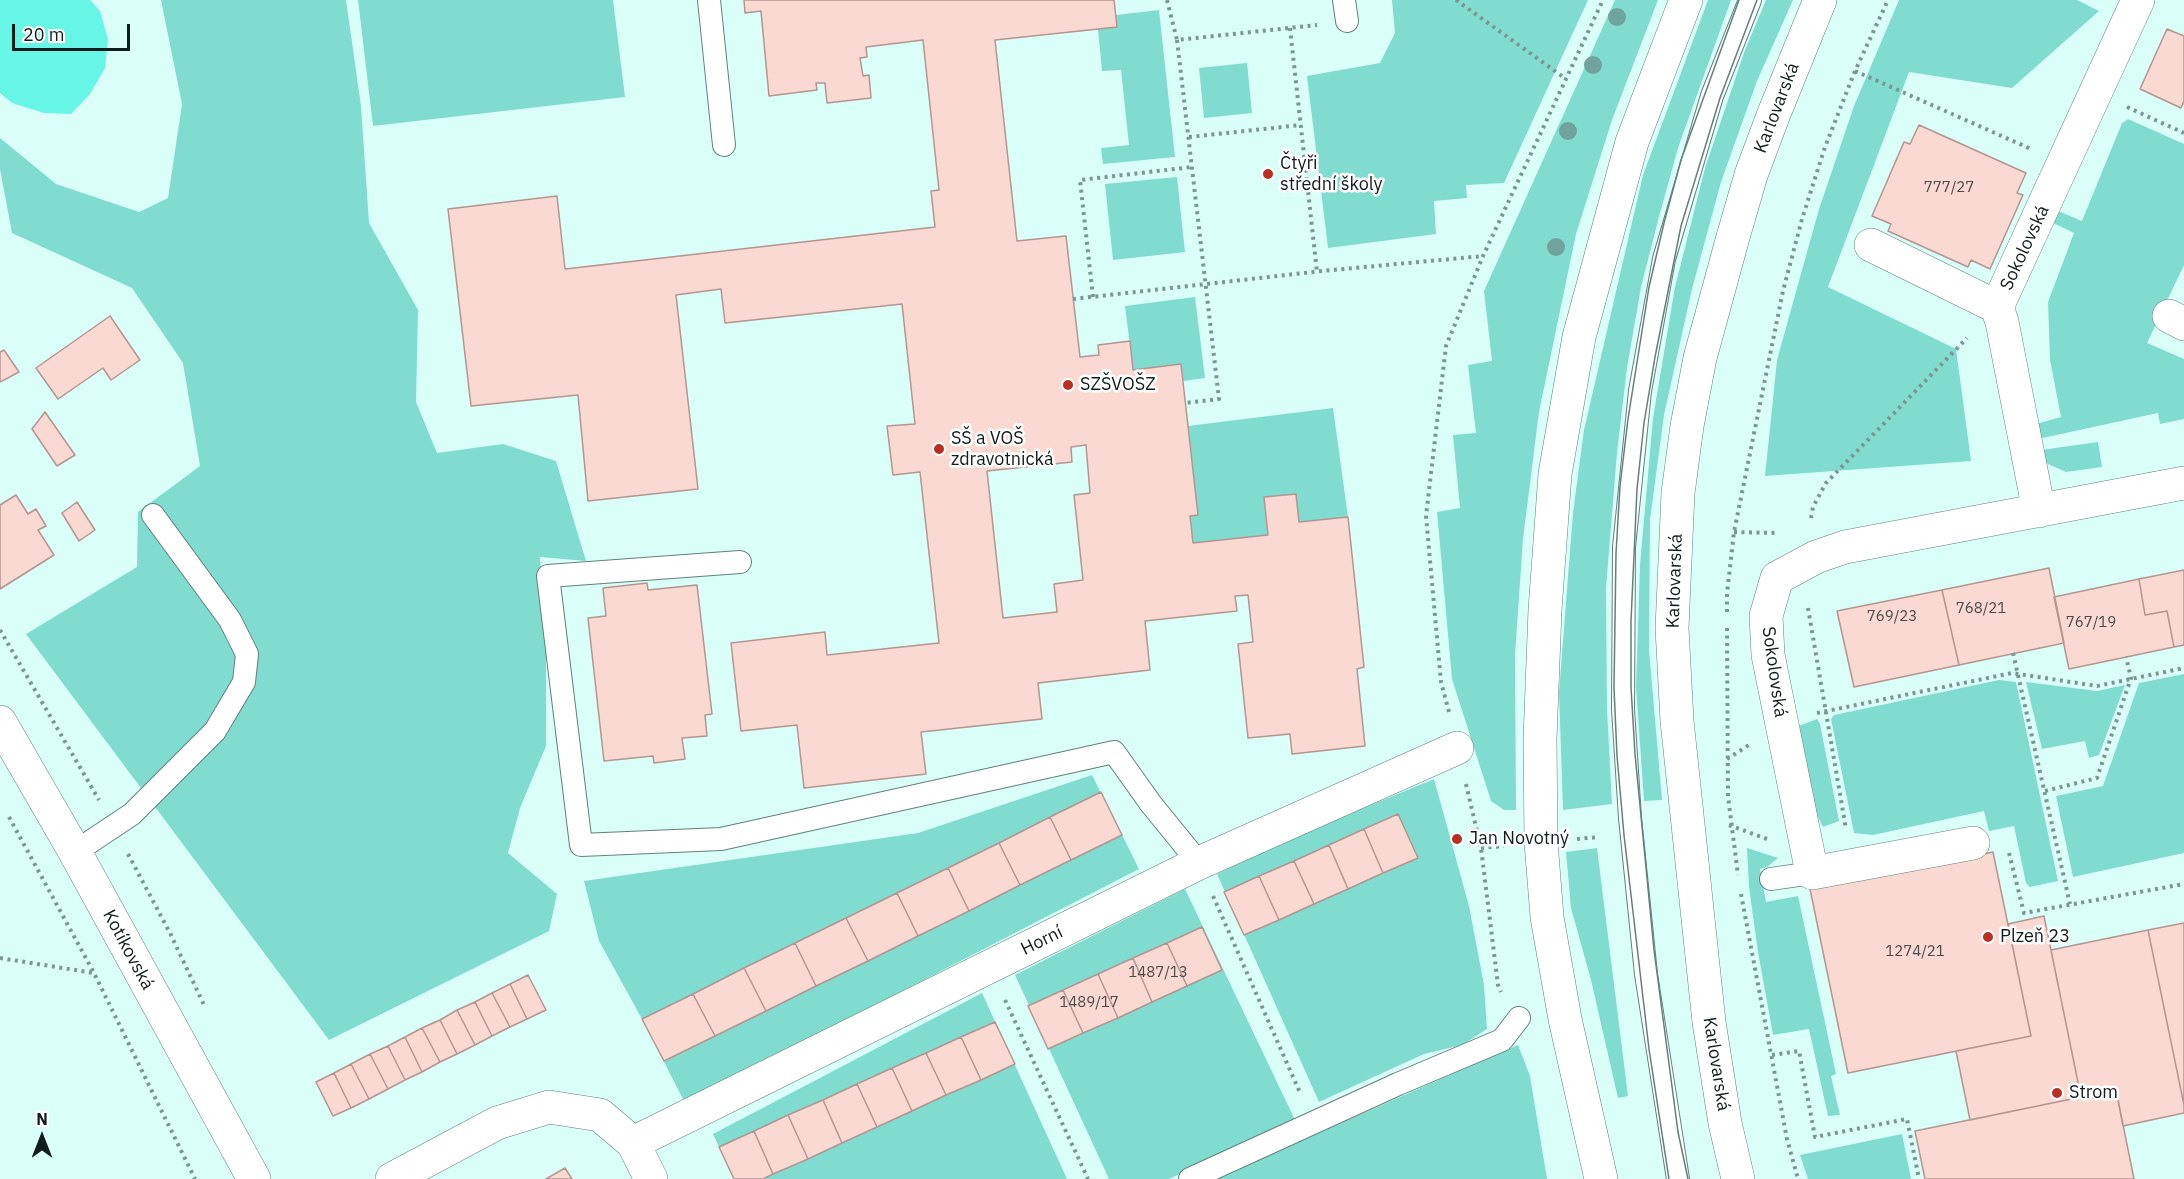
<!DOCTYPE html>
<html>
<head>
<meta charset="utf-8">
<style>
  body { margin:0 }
  #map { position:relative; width:2184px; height:1179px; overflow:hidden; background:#dafff9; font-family:"IBM Plex Sans",sans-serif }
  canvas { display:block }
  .north { position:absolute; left:12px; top:1107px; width:60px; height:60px; -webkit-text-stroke:4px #fff; paint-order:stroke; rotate:0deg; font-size:16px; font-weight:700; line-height:24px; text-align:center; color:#0f1d1b }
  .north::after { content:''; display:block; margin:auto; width:21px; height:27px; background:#0f1d1b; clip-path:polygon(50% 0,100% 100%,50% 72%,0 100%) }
  .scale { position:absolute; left:12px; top:24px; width:118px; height:27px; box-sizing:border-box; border:3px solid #0f1d1b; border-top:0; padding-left:8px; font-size:18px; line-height:21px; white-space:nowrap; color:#0f1d1b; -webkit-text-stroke:4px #fff; paint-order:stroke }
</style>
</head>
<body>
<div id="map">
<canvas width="2184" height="1179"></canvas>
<div class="north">N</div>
<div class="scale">20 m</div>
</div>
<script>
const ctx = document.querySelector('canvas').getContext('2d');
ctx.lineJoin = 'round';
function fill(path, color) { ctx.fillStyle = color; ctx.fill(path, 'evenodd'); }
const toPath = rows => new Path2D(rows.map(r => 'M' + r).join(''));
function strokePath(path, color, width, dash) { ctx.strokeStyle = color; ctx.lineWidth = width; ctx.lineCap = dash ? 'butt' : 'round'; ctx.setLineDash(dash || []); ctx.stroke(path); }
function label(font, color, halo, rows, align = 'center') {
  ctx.font = font + ' "IBM Plex Sans",sans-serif'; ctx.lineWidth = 5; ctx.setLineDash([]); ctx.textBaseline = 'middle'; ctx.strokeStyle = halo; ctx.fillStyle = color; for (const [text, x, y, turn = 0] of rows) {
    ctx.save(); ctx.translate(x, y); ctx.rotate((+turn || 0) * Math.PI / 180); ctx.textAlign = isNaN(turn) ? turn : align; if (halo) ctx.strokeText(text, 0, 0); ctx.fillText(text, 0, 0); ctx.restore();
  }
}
fill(toPath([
  [161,0,346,0,361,106,369,223,418,310,416,402,437,453,503,444,556,461,586,561,540,557,546,636,546,746,520,808,508,853,557,894,549,931,329,1040,26,634,137,567,138,512,200,466,183,363,132,288,12,233,0,169,0,138,56,184,139,212,168,198,182,104],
  [358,0,613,0,625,97,373,126],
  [1392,0,1588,0,1504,183,1466,185,1467,198,1434,201,1436,234,1328,248,1307,76,1380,63,1395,33],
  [1615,0,1658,0,1612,120,1576,234,1539,412,1523,539,1515,655,1516,810,1504,810,1491,801,1452,679,1437,512,1460,508,1453,435,1476,433,1468,365,1492,361,1484,291],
  [1708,0,1731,0,1678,148,1659,217,1641,287,1627,368,1617,453,1606,588,1607,709,1612,804,1563,810,1559,692,1573,513,1584,430,1643,175],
  [1766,0,1793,0,1757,81,1721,182,1692,289,1664,415,1650,520,1649,650,1662,800,1644,801,1636,687,1640,565,1653,418,1675,287,1705,168,1745,50],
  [1899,0,2077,0,2099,11,2012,88,1909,72,1828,287,1956,349,1971,461,1765,476,1777,360,1819,209,1854,106],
  [1159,10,1175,157,1103,164,1101,148,1129,145,1121,70,1102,71,1098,29,1117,27,1116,15],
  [1247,63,1252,113,1204,118,1199,68],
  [2128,119,2184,144,2184,265,2147,343,2184,359,2184,419,2160,424,2158,413,2038,439,2036,424,2061,417,2050,360,2048,302,2074,233,2051,222,2058,211,2082,221,2122,123],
  [1177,177,1185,252,1113,260,1105,184],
  [1195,297,1205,378,1183,381,1181,364,1133,370,1125,306],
  [1333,408,1348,517,1299,522,1264,497,1268,535,1193,543,1190,516,1198,514,1188,426],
  [2098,442,2102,467,2066,472,2048,464,2042,458,2041,450],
  [2184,674,2184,853,2073,877,2056,796,2103,786,2139,683],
  [1999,680,2016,682,2058,881,2030,887,2026,883,2014,826,1989,831,1984,811,1873,835,1854,833,1831,719,1834,715],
  [2026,682,2097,691,2125,685,2099,755,2089,758,2085,741,2042,749],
  [1817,719,1820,724,1839,821,1823,827,1811,802,1796,727],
  [1092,775,1139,869,685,1103,642,1019,599,941,584,881,918,833],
  [1434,779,1469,906,1484,985,1487,1029,1462,1045,1424,1054,1319,1102,1217,874,1286,840],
  [1597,848,1628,1096,1618,1098,1591,980,1571,908,1566,852],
  [1747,848,1778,858,1767,867,1760,869,1766,902,1798,896,1836,1074,1831,1076,1840,1115,1828,1116,1809,1029,1773,1035,1758,952,1749,887],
  [1185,889,1295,1120,1169,1179,1109,1179,1015,975],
  [982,993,1067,1179,734,1179,713,1134],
  [1518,1045,1530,1076,1547,1179,1214,1179],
  [1902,1134,1911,1179,1808,1179,1800,1155]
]), '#80dccf');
fill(toPath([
  [0,0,90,0,100,11,108,40,105,68,90,94,71,114,44,113,12,103,0,93]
]), '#67f6e5');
const building = toPath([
  [744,0,1114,0,1117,27,995,40,1017,241,1066,236,1080,357,1099,355,1098,345,1130,341,1133,370,1181,364,1198,515,1190,516,1193,543,1268,535,1264,497,1296,494,1299,522,1348,517,1364,667,1357,669,1365,746,1292,754,1290,734,1248,738,1238,644,1253,642,1248,595,1235,596,1237,611,1145,621,1150,670,1038,683,1042,719,921,732,926,774,804,788,797,725,741,731,731,643,825,632,827,655,939,643,920,472,893,475,887,426,915,424,902,304,725,323,721,289,676,295,698,489,588,501,578,395,471,406,448,209,557,196,565,269,935,227,931,191,939,190,923,40,866,47,867,57,860,58,863,76,869,75,871,98,827,103,825,83,816,83,817,90,769,96,761,11,745,13,744,0],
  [1086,445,1090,493,1074,495,1083,580,1054,584,1057,612,1003,618,987,471,1072,462,1071,447,1086,445],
  [2167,29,2184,36,2184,101,2181,108,2140,89,2167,29],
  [1919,125,2026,173,2017,193,2023,195,1990,269,1971,260,1968,267,1888,231,1891,224,1872,216,1904,142,1910,144,1919,125],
  [110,316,140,360,111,380,103,368,58,399,36,368,110,316],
  [4,350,19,372,0,382,0,352,4,350],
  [45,412,75,455,57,466,32,429,45,412],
  [16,495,28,514,36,509,46,526,38,530,54,555,0,589,0,505,16,495],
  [77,502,95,530,79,541,62,513,77,502],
  [2049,568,2064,643,1959,665,1942,590,2049,568],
  [2184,570,2184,645,2174,647,2167,611,2145,615,2139,579,2184,570],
  [2139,579,2145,615,2167,611,2174,647,2069,669,2054,597,2139,579],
  [647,583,648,590,697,585,712,714,705,715,707,736,682,738,685,759,654,763,653,756,604,761,588,618,606,616,603,588,647,583],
  [1942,590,1959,665,1854,687,1837,611,1942,590],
  [1101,792,1122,835,1071,860,1050,817,1101,792],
  [1398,814,1418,858,1383,873,1364,829,1398,814],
  [1050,817,1071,860,1020,885,999,843,1050,817],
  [1364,829,1383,873,1348,889,1329,845,1364,829],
  [999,843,1020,885,969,911,948,868,999,843],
  [1329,845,1348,889,1314,904,1294,861,1329,845],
  [1993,852,2031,1036,1848,1073,1810,889,1993,852],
  [1294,861,1314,904,1279,920,1259,876,1294,861],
  [948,868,969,911,918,936,897,893,948,868],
  [1259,876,1279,920,1244,935,1224,892,1259,876],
  [897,893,918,936,868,961,846,918,897,893],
  [2044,916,2081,1097,1970,1120,1956,1051,2031,1036,2008,924,2044,916],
  [846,918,868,961,816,986,795,943,846,918],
  [2184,923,2184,1105,2148,930,2184,923],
  [1202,927,1222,970,1187,986,1167,943,1202,927],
  [2148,930,2184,1105,2184,1113,2123,1126,2116,1090,2081,1097,2051,950,2148,930],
  [795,943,816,986,766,1011,744,968,795,943],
  [1167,943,1187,986,1152,1002,1133,958,1167,943],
  [1133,958,1152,1002,1118,1018,1098,974,1133,958],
  [744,968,766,1011,715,1036,693,994,744,968],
  [1098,974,1118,1018,1083,1033,1063,990,1098,974],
  [528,975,546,1010,527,1019,510,984,528,975],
  [510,984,527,1019,510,1027,492,993,510,984],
  [1063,990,1083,1033,1048,1049,1028,1006,1063,990],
  [492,993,510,1027,492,1036,475,1002,492,993],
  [693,994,715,1036,664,1061,642,1019,693,994],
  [475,1002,492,1036,475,1045,457,1010,475,1002],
  [457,1010,475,1045,457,1054,440,1020,457,1010],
  [440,1020,457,1054,440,1062,422,1028,440,1020],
  [995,1022,1015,1064,981,1080,961,1037,995,1022],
  [422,1028,440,1062,422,1072,405,1037,422,1028],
  [405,1037,422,1072,405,1080,388,1046,405,1037],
  [961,1037,981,1080,946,1095,926,1053,961,1037],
  [388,1046,405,1080,388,1089,370,1054,388,1046],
  [926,1053,946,1095,912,1111,892,1068,926,1053],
  [370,1054,388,1089,369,1099,351,1064,370,1054],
  [351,1064,369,1099,351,1108,334,1073,351,1064],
  [892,1068,912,1111,877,1127,857,1084,892,1068],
  [334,1073,351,1108,333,1116,316,1082,334,1073],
  [857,1084,877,1127,842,1143,823,1100,857,1084],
  [2116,1090,2134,1179,1925,1179,1915,1131,2116,1090],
  [823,1100,842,1143,808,1159,788,1115,823,1100],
  [788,1115,808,1159,773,1174,754,1131,788,1115],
  [754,1131,773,1174,763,1179,734,1179,719,1147,754,1131],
  [565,1168,572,1179,546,1179,565,1168]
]);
fill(building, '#fad9d3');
strokePath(building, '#b49590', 1.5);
const service = toPath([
  [709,0,724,145],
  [1344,0,1347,21],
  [740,562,548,576,581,845,721,839,1114,752,1151,804,1199,863],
  [75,852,132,814,215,731,244,682,247,654,230,620,153,515],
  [1771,879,1812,873],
  [1190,1179,1398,1084,1502,1040,1519,1018],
  [1678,1179,1646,974,1630,818,1623,709,1624,547,1640,391,1664,259,1712,96,1750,0]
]);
const minor = toPath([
  [1871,245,1997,307],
  [2169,316,2184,324],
  [2039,511,2002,322,1997,307,2138,0],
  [0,722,75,852,254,1179],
  [1973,843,1812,873,1768,655,1766,616,1777,578,1816,557,1845,547,2184,483],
  [633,1143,1199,863,1457,748],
  [392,1179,497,1123,549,1107,600,1115,633,1143,651,1179]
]);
const secondary = toPath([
  [1601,1179,1565,1019,1547,917,1541,842,1540,739,1545,610,1555,474,1579,337,1632,142,1686,0],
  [1738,1179,1725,1123,1709,1022,1677,721,1672,628,1678,493,1687,426,1700,358,1733,237,1751,175,1773,116,1820,0]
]);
strokePath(service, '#61817c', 24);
strokePath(minor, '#61817c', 34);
strokePath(secondary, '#61817c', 34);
strokePath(toPath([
  [1167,0,1177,40,1317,25],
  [1456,0,1566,79],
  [1290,28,1317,272],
  [1177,40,1219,399,1185,403],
  [1855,71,2031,149],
  [2127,107,2184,133],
  [1189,137,1301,125],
  [1093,297,1080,180,1192,167],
  [1073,299,1322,271,1483,256],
  [1811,518,1813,507,1826,483,1967,338],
  [1734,532,1778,533],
  [1808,608,1846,829],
  [1727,612,1727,594,1734,532,1783,291,1802,219,1825,147,1855,71,1888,0],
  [1727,628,1728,796,1738,875],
  [0,630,99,800],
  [2013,653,2070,904],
  [1449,712,1441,682,1426,516,1446,346,1483,256,1603,0],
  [1817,713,2012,673,2097,686,2184,668],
  [1727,759,1749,745],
  [1466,784,1481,848,1498,985,1501,992],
  [2045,791,2097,778,2131,678,2126,657],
  [9,817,94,973,195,1179],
  [1729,825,1767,839],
  [1577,839,1599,837],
  [1481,848,1504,846],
  [2009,853,2024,913,2184,884],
  [128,854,170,933,204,1005],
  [1741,894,1787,1139,1798,1179],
  [1213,896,1301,1095],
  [0,958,94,973],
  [1005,1000,1088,1179],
  [1772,1055,1799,1051,1815,1137,1907,1119,1919,1179]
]), '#7c9692', 4, [3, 4.5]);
strokePath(service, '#fff', 22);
strokePath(minor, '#fff', 33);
strokePath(secondary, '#fff', 33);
strokePath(toPath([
  [1669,1179,1649,1049,1624,835,1617,756,1614,688,1616,553,1620,486,1628,419,1649,287,1664,223,1681,160,1739,0],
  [1688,1179,1678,1132,1654,950,1635,754,1631,687,1631,621,1637,489,1644,423,1655,357,1681,226,1720,98,1757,0]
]), '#667e7a', 1.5);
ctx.fillStyle = '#71a39d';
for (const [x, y] of [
  [1617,17],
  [1593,65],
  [1568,131],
  [1556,247]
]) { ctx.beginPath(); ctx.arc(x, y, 9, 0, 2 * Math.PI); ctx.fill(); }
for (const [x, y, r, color] of [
  [1268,174,6,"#bb2e23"],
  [1068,385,6,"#bb2e23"],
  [939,449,6,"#bb2e23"],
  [1457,839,6,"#bb2e23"],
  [1988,937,6,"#bb2e23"],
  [2057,1093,6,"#bb2e23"]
]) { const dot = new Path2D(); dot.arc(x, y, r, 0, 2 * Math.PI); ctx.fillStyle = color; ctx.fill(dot); strokePath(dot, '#fff', 2); }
label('15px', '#4a4c49', null, [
  ["777/27",1949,188],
  ["768/21",1981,609],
  ["769/23",1892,617],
  ["767/19",2091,623],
  ["1274/21",1915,952],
  ["1487/13",1158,973],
  ["1489/17",1089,1003]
]);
label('18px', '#0f1d1b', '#fff', [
  ["Karlovarská",1777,108,-69],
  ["Sokolovská",2025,248,-65],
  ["Karlovarská",1675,581,-88],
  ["Sokolovská",1774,672,82],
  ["Horní",1042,941,-26],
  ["Kotíkovská",128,950,62],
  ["Karlovarská",1716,1064,81]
]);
label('18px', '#0f1d1b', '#fff', [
  ["Čtyři",1280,164],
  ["střední školy",1280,185],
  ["SZŠVOŠZ",1080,385],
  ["SŠ a VOŠ",951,439],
  ["zdravotnická",951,460],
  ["Jan Novotný",1469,839],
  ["Plzeň 23",2000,937],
  ["Strom",2069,1093]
], 'left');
</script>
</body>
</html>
